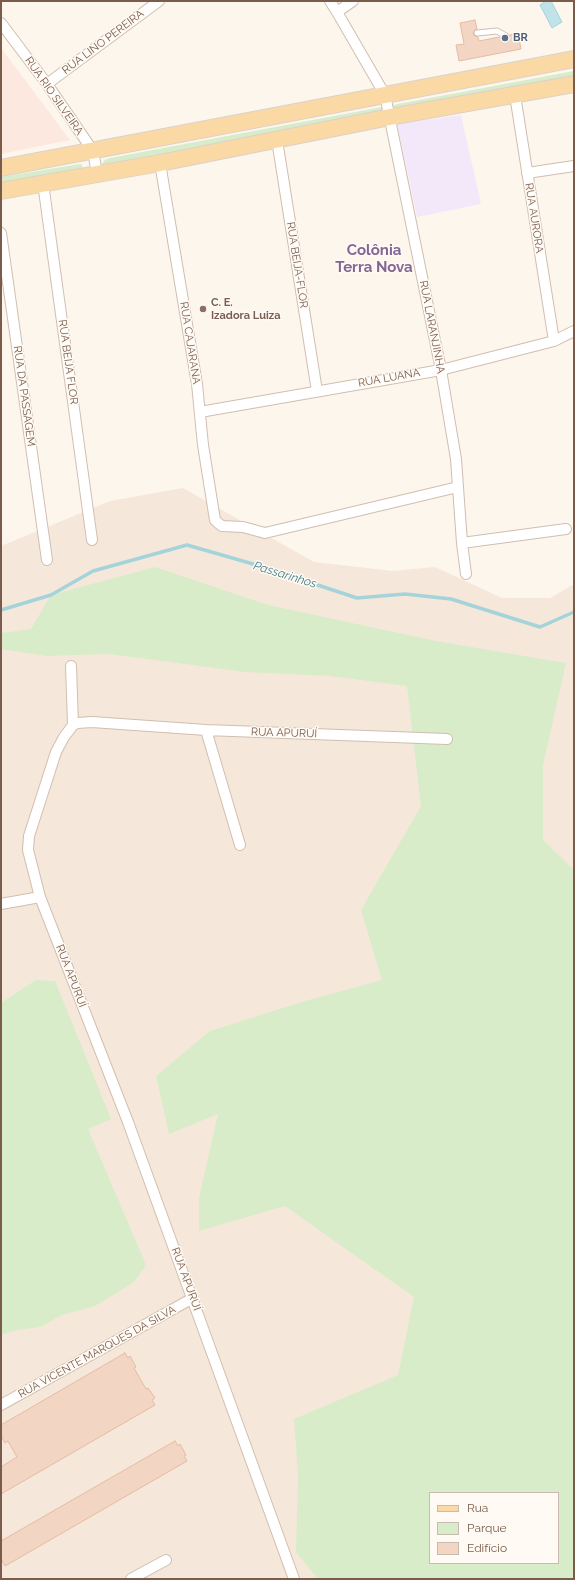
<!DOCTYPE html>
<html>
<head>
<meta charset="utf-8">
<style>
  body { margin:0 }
  #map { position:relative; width:575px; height:1580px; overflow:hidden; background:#fdf6ec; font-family:Raleway,sans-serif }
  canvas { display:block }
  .frame { position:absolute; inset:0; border:2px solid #7a5c4d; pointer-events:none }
  .legend { position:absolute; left:429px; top:1492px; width:130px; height:72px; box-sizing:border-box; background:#fffaf3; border:1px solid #cabbb1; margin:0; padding:5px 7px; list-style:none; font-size:12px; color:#7a5c4d }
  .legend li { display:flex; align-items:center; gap:8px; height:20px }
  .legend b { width:20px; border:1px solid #cabbb1 }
</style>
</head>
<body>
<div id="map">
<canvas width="575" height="1580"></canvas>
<div class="frame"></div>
<ul class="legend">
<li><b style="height:5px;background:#fbd9a5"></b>Rua</li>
<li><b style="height:11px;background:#d8ecc9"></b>Parque</li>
<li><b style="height:11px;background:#f3d5c3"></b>Edifício</li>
</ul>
</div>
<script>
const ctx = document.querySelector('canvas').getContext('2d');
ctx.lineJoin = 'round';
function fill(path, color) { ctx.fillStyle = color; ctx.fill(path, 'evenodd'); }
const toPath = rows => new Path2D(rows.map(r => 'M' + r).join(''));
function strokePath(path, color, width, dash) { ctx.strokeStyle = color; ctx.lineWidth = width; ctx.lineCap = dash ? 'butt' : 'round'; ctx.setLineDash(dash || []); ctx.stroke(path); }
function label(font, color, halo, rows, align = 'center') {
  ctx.font = font + ' Raleway,sans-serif'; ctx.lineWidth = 3; ctx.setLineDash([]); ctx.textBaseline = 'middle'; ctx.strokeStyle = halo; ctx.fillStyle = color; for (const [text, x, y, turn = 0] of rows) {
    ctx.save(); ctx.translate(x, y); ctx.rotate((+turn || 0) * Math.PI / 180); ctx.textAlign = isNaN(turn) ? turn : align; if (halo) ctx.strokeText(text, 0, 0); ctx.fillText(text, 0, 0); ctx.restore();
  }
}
fill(toPath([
  [183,488,314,562,393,571,435,567,502,598,550,598,574,584,574,1579,1,1579,1,546,110,501],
  [430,1493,558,1493,558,1563,430,1563]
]), '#f5e8da');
fill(toPath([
  [1,48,70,140,1,154]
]), '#fde8e0');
fill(toPath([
  [461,115,481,204,417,217,397,124]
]), '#f3e8fa');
fill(toPath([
  [574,71,574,81,104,167,101,165,105,160,110,158],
  [80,164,82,165,83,169,1,187,1,177],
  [155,567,268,605,436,641,566,663,543,765,543,840,574,870,574,1579,318,1579,296,1552,298,1475,294,1419,398,1375,414,1297,285,1206,199,1231,199,1198,218,1114,169,1134,156,1076,210,1031,305,1001,382,980,361,910,421,806,407,686,330,676,245,672,109,654,47,656,1,649,1,633,31,629,51,595],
  [430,1493,558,1493,558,1563,430,1563],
  [36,980,55,981,111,1119,88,1129,146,1265,134,1282,95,1306,62,1315,40,1327,17,1330,1,1335,1,1003]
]), '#d8ecc9');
const water = toPath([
  [546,1,551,1,562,22,552,28,540,5,546,1]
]);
fill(water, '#bfe3e8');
strokePath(water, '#a5d3da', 1);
strokePath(toPath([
  [1,610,51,595,93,571,187,545,260,566,357,598,405,594,451,599,540,627,574,612]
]), '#a5d3da', 3.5);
const building = toPath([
  [475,20,477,29,474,31,473,34,475,36,478,37,479,41,499,37,506,40,509,38,510,35,518,33,521,49,459,61,456,45,464,44,460,23,475,20],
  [125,1353,128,1358,130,1356,136,1367,134,1368,146,1389,148,1388,155,1398,152,1400,155,1405,1,1494,1,1467,17,1457,8,1441,5,1443,1,1435,1,1425,125,1353],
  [175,1441,178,1446,180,1444,186,1455,184,1456,187,1461,5,1566,1,1559,1,1541,175,1441]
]);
fill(building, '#f3d5c3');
strokePath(building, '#e6bba3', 1);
const service = toPath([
  [477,33,497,31,506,36]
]);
const minor = toPath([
  [330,1,337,12,385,95,441,370,456,459,462,543,466,574],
  [337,12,353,1],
  [1,23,47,84,93,151,97,174],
  [47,84,159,1],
  [515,95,554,341],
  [277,140,317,391],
  [160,163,197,384,203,445,215,520,218,523,222,526,243,527,265,533,458,487],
  [527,173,574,166],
  [43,183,92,540],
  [1,233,47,560],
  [200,412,441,370,554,341,574,331],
  [462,543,566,529],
  [71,666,73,725],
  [206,730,240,845],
  [1,904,40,897],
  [1,1405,193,1298],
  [131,1579,166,1560],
  [294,1579,128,1122,40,897,28,850,29,836,56,752,64,737,73,725,77,723,92,722,206,730,447,739]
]);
const primary = toPath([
  [1,168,574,59],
  [1,191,160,163,390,117,574,84]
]);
strokePath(service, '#d1beb0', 7);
strokePath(minor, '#d1beb0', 12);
strokePath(primary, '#dad1cd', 18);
strokePath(service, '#fff', 5);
strokePath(minor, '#fff', 10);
strokePath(primary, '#fbd9a5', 16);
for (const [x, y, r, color] of [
  [505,38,4,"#5c6f8a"],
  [203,309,4,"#8d6e63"]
]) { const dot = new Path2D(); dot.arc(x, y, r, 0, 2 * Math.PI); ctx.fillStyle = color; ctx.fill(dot); strokePath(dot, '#fffaf3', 1.5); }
label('bold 11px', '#4e5e75', '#fffaf3', [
  ["BR",513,38]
], 'left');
label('11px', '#7a5c4d', '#fffaf3', [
  ["RUA LINO PEREIRA",103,42,-37],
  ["RUA RIO SILVEIRA",54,96,55],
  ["RUA AURORA",534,218,81],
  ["RUA BEIJA-FLOR",297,265,81],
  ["RUA LARANJINHA",432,327,79],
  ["RUA CAJARANA",190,343,81],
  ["RUA BEIJA FLOR",68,362,82],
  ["RUA LUANA",389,378,-10],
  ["RUA DA PASSAGEM",24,396,82],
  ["RUA APURUÍ",284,733,2],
  ["RUA APURUÍ",71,976,69],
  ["RUA APURUÍ",186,1279,70],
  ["RUA VICENTE MARQUES DA SILVA",97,1352,-29]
]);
label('bold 11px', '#785e54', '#fffaf3', [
  ["C. E.",211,303],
  ["Izadora Luiza",211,316]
], 'left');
label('italic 12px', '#437c86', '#fffaf3', [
  ["Passarinhos",285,575,17]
]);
label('bold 15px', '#846695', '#fffaf3', [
  ["Colônia",374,250],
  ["Terra Nova",374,267]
]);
</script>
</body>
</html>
